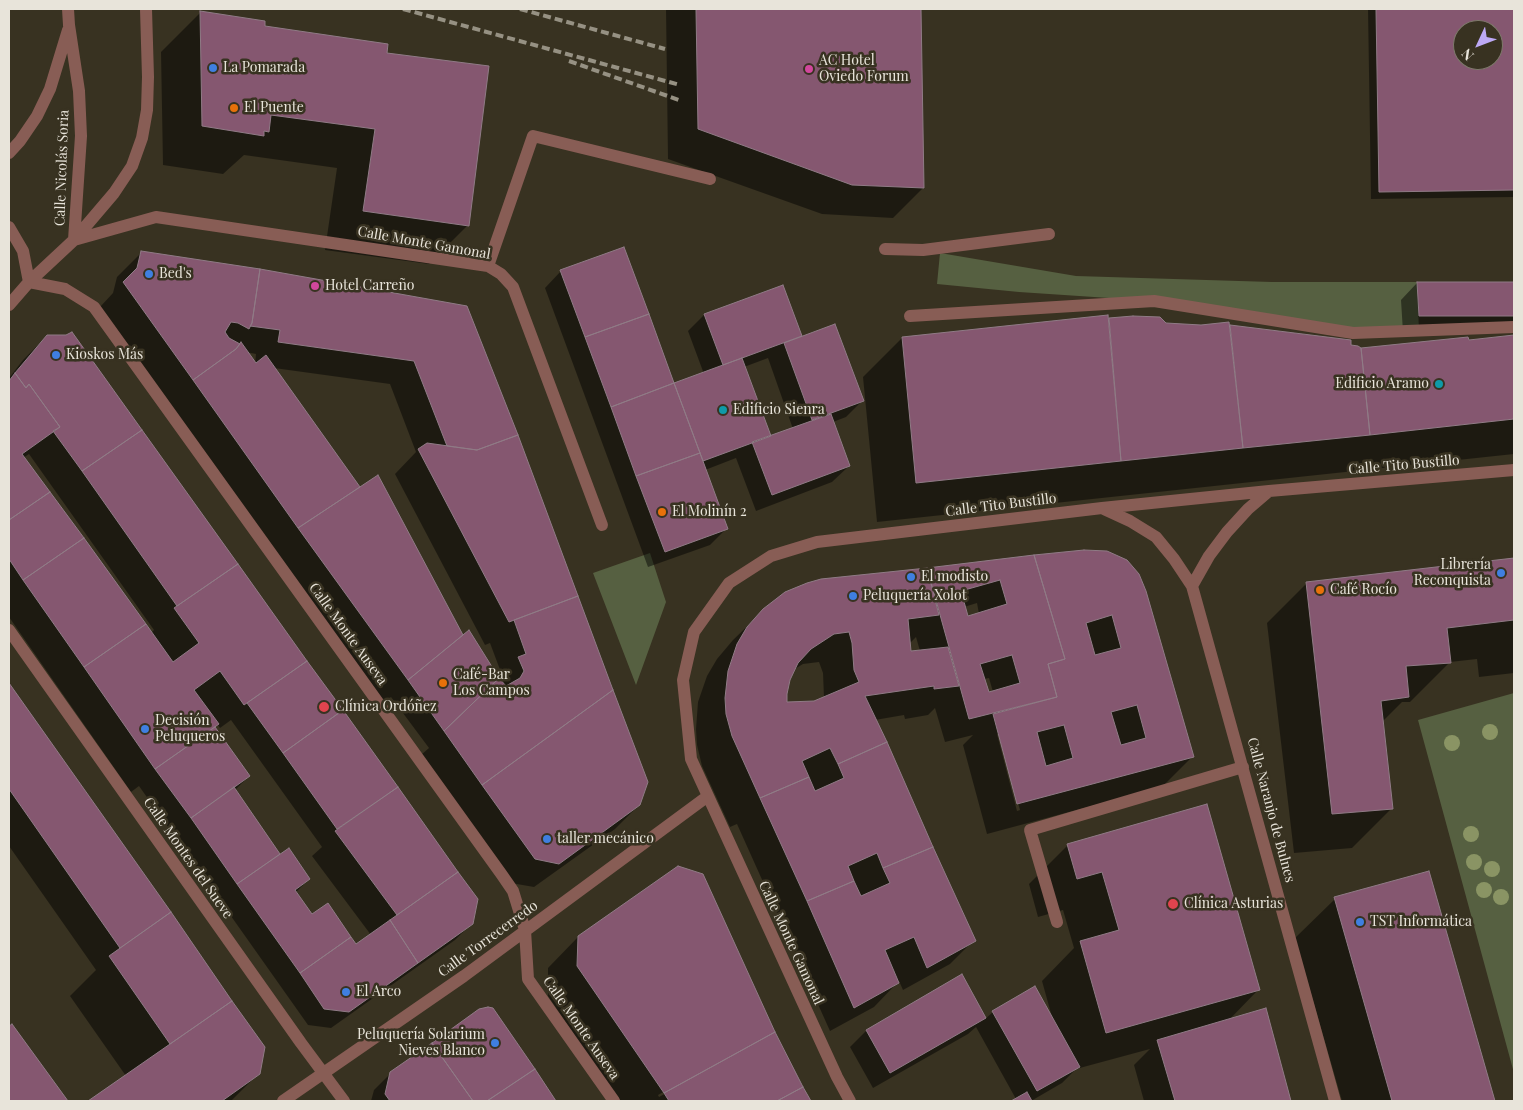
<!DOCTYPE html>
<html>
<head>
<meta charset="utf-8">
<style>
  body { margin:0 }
  #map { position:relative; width:1523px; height:1110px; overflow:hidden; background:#383221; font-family:"Playfair Display",serif }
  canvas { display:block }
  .frame { position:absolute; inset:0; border:10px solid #e8e4da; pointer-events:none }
  .north { position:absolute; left:1453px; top:20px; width:50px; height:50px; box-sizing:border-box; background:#383221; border:1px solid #7e796b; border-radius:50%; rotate:227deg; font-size:14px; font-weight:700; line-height:20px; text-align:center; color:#e8e4da }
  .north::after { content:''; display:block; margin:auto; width:18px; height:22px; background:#bda9f5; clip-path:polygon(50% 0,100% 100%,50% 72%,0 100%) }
</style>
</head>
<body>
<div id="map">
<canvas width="1523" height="1110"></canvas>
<div class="frame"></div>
<div class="north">N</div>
</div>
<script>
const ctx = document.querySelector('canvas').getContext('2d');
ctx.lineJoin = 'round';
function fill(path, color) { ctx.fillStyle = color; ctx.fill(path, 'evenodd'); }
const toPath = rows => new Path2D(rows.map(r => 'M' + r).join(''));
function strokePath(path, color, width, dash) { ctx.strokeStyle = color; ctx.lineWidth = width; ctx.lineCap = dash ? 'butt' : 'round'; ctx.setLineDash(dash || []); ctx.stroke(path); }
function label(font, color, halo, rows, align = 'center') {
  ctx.font = font + ' "Playfair Display",serif'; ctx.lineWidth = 5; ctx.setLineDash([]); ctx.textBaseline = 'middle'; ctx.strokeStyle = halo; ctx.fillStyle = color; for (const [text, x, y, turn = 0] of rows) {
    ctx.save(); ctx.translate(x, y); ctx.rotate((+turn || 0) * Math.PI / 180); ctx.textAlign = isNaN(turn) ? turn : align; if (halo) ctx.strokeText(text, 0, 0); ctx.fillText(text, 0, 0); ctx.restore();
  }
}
fill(toPath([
  [940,253,1076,276,1272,282,1417,282,1419,331,1353,333,1154,301,1019,292,937,284],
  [650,553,666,602,636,685,593,573],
  [1514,693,1514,1073,1418,720]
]), '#566041');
fill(toPath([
  [666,9,920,9,923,188,893,218,822,214,668,159],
  [1368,9,1514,9,1514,197,1371,199],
  [1463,30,1493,30,1493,60,1463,60],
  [200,13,386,54,468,225,429,264,325,250,337,168,244,155,223,174,163,165,161,52],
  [141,253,466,307,639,805,615,829,534,887,511,883,421,755,429,748,391,697,383,703,100,307,113,293,117,277],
  [246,352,256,354,255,364],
  [274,368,390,384,416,452,395,474,485,645,490,643,502,675,498,679,461,635],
  [561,271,673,385,704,374,688,331,704,315,782,286,801,338,862,401,846,417,833,422,849,466,832,482,756,511,736,458,705,470,727,528,710,545,648,567,545,288],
  [768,358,793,429,770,437,744,367],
  [1417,283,1514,283,1514,321,1403,332,1401,300],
  [1133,317,1166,324,1201,326,1229,324,1230,326,1350,341,1350,346,1361,350,1514,337,1514,454,877,522,863,377,902,338],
  [71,334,477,899,472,923,455,940,331,1028,308,1025,139,786,131,792,9,617,9,378,23,360,47,336,67,337],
  [29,454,154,630,151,633,23,458],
  [231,720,322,847,312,856,371,935,356,946,312,915,296,892,309,879,280,855,235,790,249,776,214,727,217,724,220,728],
  [1084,551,1192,757,1162,787,987,834,963,745,973,735,945,742,935,708,928,715,905,719,904,715,875,720,974,940,950,964,903,990,899,981,874,1007,830,1031,737,824,730,827,702,766,697,745,696,729,698,702,707,676,717,659,733,640,764,610,927,569],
  [977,603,979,614,967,617,964,607],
  [916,637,920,651,910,652,909,644],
  [819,662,823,673,824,698,815,702,786,703,786,694,793,670,803,664],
  [989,678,993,692,988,693,984,679],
  [997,734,999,734,1020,810,1017,811],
  [1514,560,1514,673,1479,677,1477,659,1450,662,1410,702,1402,702,1382,722,1392,808,1352,848,1294,853,1267,623,1306,584],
  [9,685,264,1048,259,1073,231,1101,90,1101,126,1076,70,996,96,970,9,846],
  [1068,845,1258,990,1228,1021,1265,1010,1290,1101,1144,1101,1134,1065,1150,1049,1076,1069,1062,1083,1031,1101,1013,1101,1016,1099,976,1027,968,1034,873,1088,850,1047,866,1031,961,976,985,1019,993,1012,1052,1017,1042,981,1074,948,1063,910,1038,917,1029,884],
  [1428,872,1494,1101,1342,1101,1295,938,1335,899],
  [578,937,774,1033,810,1101,619,1101,548,996,548,968],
  [740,1049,740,1052,659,1097,658,1095],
  [9,1022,66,1101,9,1101],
  [535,1071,555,1101,371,1101,374,1090,391,1073]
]), '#0007');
const building = toPath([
  [696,9,921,9,924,188,852,185,698,129,696,9],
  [1376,9,1514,9,1514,190,1379,192,1376,9],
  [1463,30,1493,30,1493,60,1463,60,1463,30],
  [200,11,265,21,265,26,388,44,387,53,489,66,469,226,363,211,375,129,271,115,269,132,264,131,264,136,202,126,200,11],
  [624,247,649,314,585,337,560,270,624,247],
  [141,251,260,269,252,323,249,329,238,323,231,322,225,332,229,338,240,344,236,349,193,380,123,282,137,268,141,251],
  [260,269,467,306,518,435,477,450,447,446,414,361,278,342,280,330,250,326,252,323,260,269],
  [1417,282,1514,282,1514,316,1419,316,1417,282],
  [783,285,802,336,723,365,704,314,783,285],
  [649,314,674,383,611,407,585,337,649,314],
  [1108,315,1121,461,916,483,902,337,1108,315],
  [1133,316,1160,317,1166,323,1201,325,1229,322,1243,448,1121,461,1109,318,1133,316],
  [835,324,864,401,812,420,784,343,835,324],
  [1230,325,1351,340,1351,345,1358,346,1361,348,1370,435,1243,448,1230,325],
  [72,332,142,430,82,471,53,431,60,427,29,384,26,388,15,373,47,335,66,335,72,332],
  [1514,335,1514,419,1370,435,1361,348,1468,337,1469,340,1514,335],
  [241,342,256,363,266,355,360,487,298,528,193,380,236,349,241,342],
  [742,358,771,436,703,461,674,383,742,358],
  [15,373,26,388,29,384,60,427,22,454,50,492,9,520,9,381,15,373],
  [674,383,700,453,636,476,611,407,674,383],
  [831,414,850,466,772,495,752,442,831,414],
  [142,430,238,564,177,606,82,471,142,430],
  [518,435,578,596,509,622,418,449,427,443,477,450,518,435],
  [700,453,728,529,665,552,636,476,700,453],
  [378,475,463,635,408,680,298,528,378,475],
  [50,492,84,538,23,580,9,559,9,520,50,492],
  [84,538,146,624,84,667,23,580,84,538],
  [1084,550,1107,551,1127,560,1139,574,1146,591,1194,757,1017,804,993,714,1057,697,1048,664,1065,659,1034,555,1084,550],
  [1112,615,1121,648,1095,655,1086,623,1112,615],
  [1137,705,1146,738,1121,745,1111,712,1137,705],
  [1064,725,1073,758,1046,766,1037,732,1064,725],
  [1034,555,1065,659,1048,664,1057,697,969,719,927,568,1034,555],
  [1000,580,1007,604,968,616,961,591,1000,580],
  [1012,655,1020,683,989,692,980,664,1012,655],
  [1514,558,1514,620,1447,628,1451,663,1406,666,1409,697,1381,701,1393,809,1332,814,1306,582,1514,558],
  [238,564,307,661,244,705,220,671,194,690,219,724,155,769,84,667,146,624,173,662,199,643,174,608,238,564],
  [927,568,939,615,908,619,911,651,948,647,959,686,934,689,934,686,865,696,887,742,838,764,830,748,802,761,809,777,760,798,732,736,726,714,725,698,728,671,737,644,747,627,763,609,776,599,785,592,807,583,821,579,927,568],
  [849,632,852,643,854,670,859,682,814,701,787,702,787,694,790,680,798,663,811,649,834,634,849,632],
  [578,596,613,690,482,785,444,731,499,678,506,686,520,678,524,671,518,657,526,654,514,620,578,596],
  [469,630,499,678,444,731,408,680,469,630],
  [307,661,343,710,283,753,247,703,307,661],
  [9,683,171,912,120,948,9,789,9,683],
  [613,690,648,782,640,805,559,864,535,859,482,785,613,690],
  [343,710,398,787,337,829,283,753,343,710],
  [215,727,250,776,191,818,155,769,215,727],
  [887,742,933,847,883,868,877,853,848,866,854,881,807,901,760,798,809,777,815,791,844,778,838,764,887,742],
  [234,787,280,854,237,884,191,818,234,787],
  [398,787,458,872,397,915,335,831,398,787],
  [1207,804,1260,990,1106,1033,1080,941,1119,930,1102,872,1077,879,1067,844,1207,804],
  [933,847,976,941,927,968,914,937,885,950,899,983,854,1008,807,901,854,881,861,896,890,883,883,868,933,847],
  [289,848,310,879,295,890,312,914,328,903,351,937,300,973,237,884,289,848],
  [678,866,703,874,775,1032,664,1093,577,966,578,936,678,866],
  [1429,871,1495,1101,1392,1101,1334,897,1429,871],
  [458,872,478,899,473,924,418,963,390,920,458,872],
  [171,912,232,1001,170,1044,109,956,171,912],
  [390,920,418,963,349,1012,324,1009,300,973,351,937,356,944,390,920],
  [962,974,986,1018,890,1073,866,1030,962,974],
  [1035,986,1080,1067,1037,1091,992,1011,1035,986],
  [232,1001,265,1047,260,1074,222,1101,88,1101,232,1001],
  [488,1007,493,1008,535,1069,487,1101,473,1101,432,1043,479,1009,488,1007],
  [1266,1008,1291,1101,1175,1101,1157,1040,1266,1008],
  [12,1024,68,1101,9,1101,9,1026,12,1024],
  [775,1032,803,1087,777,1101,669,1101,664,1093,775,1032],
  [432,1043,473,1101,390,1101,385,1094,390,1072,432,1043],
  [535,1069,556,1101,487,1101,535,1069],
  [803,1087,811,1101,777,1101,803,1087],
  [1027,1092,1032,1101,1011,1101,1027,1092]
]);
fill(building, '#855770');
strokePath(building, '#907b86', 1);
strokePath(toPath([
  [68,9,69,25,79,91,81,136,74,240],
  [9,153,20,141,37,116,50,89,68,30],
  [9,227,23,251,29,282],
  [74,240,156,217,488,266,501,274,513,287,602,525],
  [885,249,923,250,1049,234],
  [488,266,533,136,710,179],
  [29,282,65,289,94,307,502,875,513,891,525,930,528,979,614,1101],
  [9,305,29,282,74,240,114,193,132,166,142,138,147,110,148,77,146,9],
  [910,316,1154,301,1353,333,1514,327],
  [1104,509,1130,521,1156,537,1174,559,1192,586,1335,1101],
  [1192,586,1209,556,1227,532,1248,509,1269,491],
  [9,630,301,1043,344,1101],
  [1057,922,1030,830,1243,767],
  [283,1101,464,976,708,796],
  [850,1101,837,1077,691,759,683,680,694,632,729,583,771,556,817,542,1102,508,1269,491,1514,470]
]), '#885d55', 12);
strokePath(toPath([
  [403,9,680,85],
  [520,9,665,49],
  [569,61,679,100]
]), '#969183', 4, [8, 4]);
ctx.fillStyle = '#8a9464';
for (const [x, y] of [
  [1490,732],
  [1452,743],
  [1471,834],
  [1474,862],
  [1492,869],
  [1484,890],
  [1501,897]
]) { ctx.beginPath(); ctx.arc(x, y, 8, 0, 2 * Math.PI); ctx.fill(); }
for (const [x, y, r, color] of [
  [213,68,5,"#3f7fe0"],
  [809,69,5,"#d1479c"],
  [234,108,5,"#e8710a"],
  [149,274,5,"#3f7fe0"],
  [315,286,5,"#d1479c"],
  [56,355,5,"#3f7fe0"],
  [1439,384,5,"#0f9aa8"],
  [723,410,5,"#0f9aa8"],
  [662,512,5,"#e8710a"],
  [1501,573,5,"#3f7fe0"],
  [911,577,5,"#3f7fe0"],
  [1320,590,5,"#e8710a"],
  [853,596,5,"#3f7fe0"],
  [443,683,5,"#e8710a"],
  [324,707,6,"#e0444e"],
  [145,729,5,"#3f7fe0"],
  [547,839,5,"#3f7fe0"],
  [1173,904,6,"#e0444e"],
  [1360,922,5,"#3f7fe0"],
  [346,992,5,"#3f7fe0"],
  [495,1043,5,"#3f7fe0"]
]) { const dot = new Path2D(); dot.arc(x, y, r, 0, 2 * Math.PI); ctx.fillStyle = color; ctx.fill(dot); strokePath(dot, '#383221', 2); }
label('14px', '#e8e4da', '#383221', [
  ["AC Hotel",819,61],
  ["Oviedo Forum",819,77],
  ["La Pomarada",223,68],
  ["El Puente",244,108],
  ["Bed's",159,274],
  ["Hotel Carreño",325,286],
  ["Kioskos Más",66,355],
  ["Edificio Aramo",1429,384,"right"],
  ["Edificio Sienra",733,410],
  ["El Molinín 2",672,512],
  ["Librería",1491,565,"right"],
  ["Reconquista",1491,581,"right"],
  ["El modisto",921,577],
  ["Café Rocío",1330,590],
  ["Peluquería Xolot",863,596],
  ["Café-Bar",453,675],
  ["Los Campos",453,691],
  ["Clínica Ordóñez",335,707],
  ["Decisión",155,721],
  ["Peluqueros",155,737],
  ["taller mecánico",557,839],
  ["Clínica Asturias",1184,904],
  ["TST Informática",1370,922],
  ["El Arco",356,992],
  ["Peluquería Solarium",485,1035,"right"],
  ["Nieves Blanco",485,1051,"right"]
], 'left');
label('14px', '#e8e4da', '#383221', [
  ["Calle Nicolás Soria",62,168,-88],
  ["Calle Monte Gamonal",424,243,10],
  ["Calle Tito Bustillo",1404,465,-5],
  ["Calle Tito Bustillo",1001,505,-7],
  ["Calle Monte Auseva",348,634,54],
  ["Calle Naranjo de Bulnes",1271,810,75],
  ["Calle Montes del Sueve",188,858,55],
  ["Calle Torrecerredo",488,939,-36],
  ["Calle Monte Gamonal",791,943,65],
  ["Calle Monte Auseva",581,1028,55]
]);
</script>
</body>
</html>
